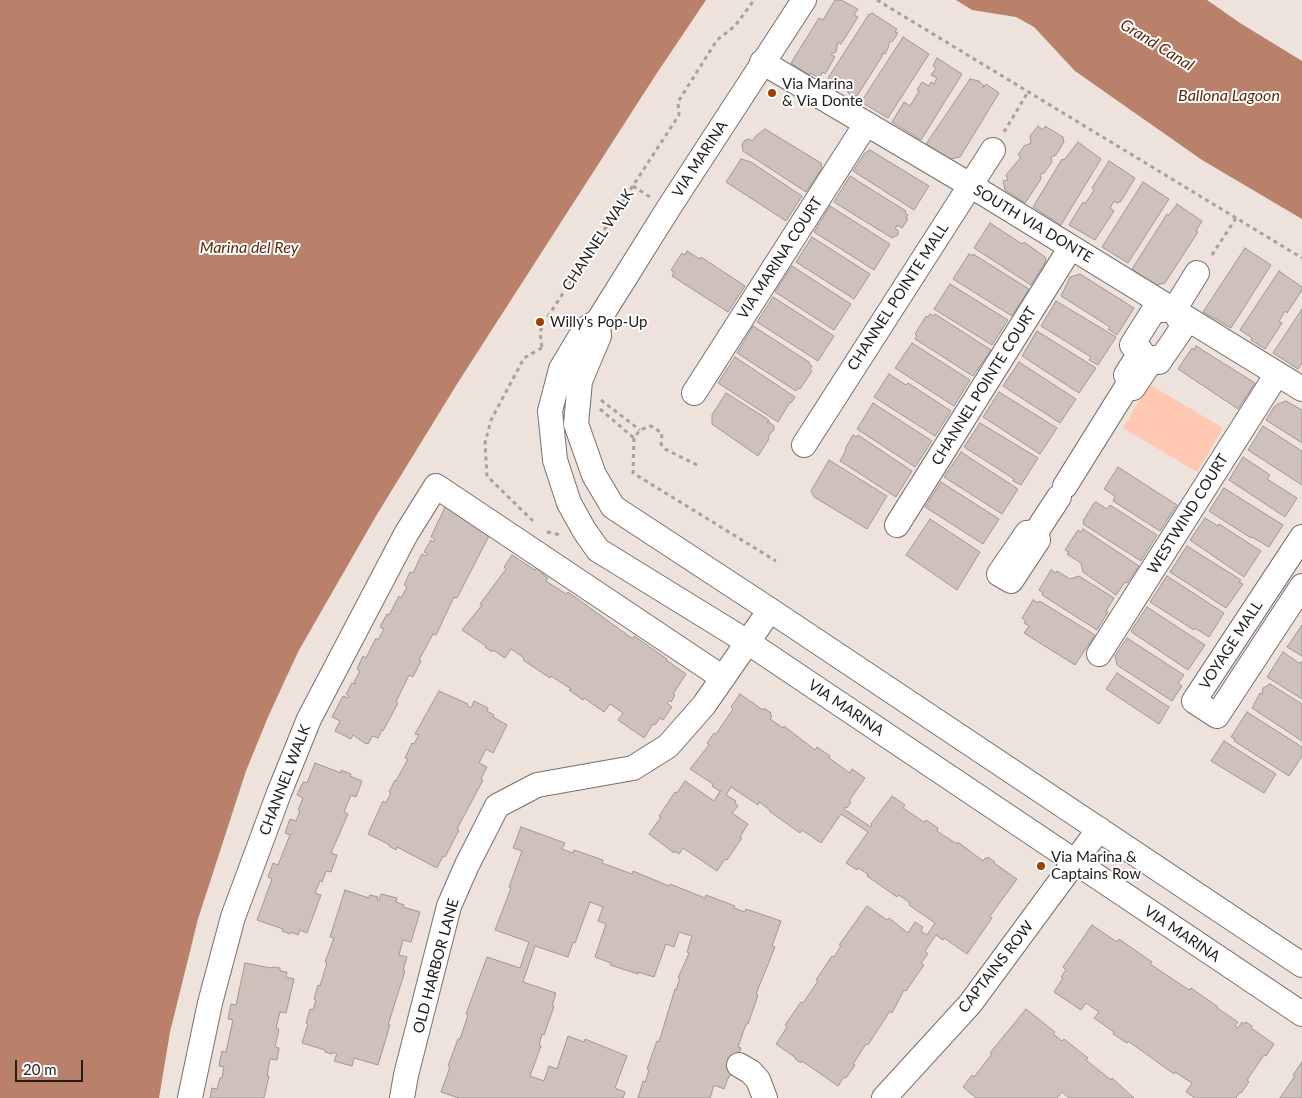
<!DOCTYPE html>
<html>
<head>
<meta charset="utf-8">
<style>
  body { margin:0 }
  #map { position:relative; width:1302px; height:1098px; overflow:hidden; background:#eee2dc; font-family:Lato,sans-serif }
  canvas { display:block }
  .scale { position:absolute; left:15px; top:1060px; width:68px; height:22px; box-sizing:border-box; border:2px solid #211d1b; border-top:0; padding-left:6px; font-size:15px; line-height:18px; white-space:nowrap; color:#211d1b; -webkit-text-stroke:4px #fff; paint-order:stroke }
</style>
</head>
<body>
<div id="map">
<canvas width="1302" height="1098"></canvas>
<div class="scale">20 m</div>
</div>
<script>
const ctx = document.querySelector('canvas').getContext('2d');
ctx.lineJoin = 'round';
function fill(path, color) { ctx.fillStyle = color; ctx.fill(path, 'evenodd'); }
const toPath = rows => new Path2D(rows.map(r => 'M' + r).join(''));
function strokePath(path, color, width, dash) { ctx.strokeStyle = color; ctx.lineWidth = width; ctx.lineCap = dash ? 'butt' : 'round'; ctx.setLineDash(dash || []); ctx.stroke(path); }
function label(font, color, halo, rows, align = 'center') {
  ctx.font = font + ' Lato,sans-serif'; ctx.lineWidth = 4; ctx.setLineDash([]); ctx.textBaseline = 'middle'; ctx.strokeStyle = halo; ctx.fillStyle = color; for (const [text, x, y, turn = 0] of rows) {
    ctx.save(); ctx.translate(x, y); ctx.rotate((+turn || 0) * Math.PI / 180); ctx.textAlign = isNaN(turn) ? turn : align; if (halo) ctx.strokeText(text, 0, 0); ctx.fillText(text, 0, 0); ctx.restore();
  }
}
fill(toPath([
  [1149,384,1223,428,1197,472,1123,428]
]), '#ffc8b2');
fill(toPath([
  [0,0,706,0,655,76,457,384,376,516,298,652,268,717,246,771,198,919,170,1032,159,1098,0,1098],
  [956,0,1207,0,1240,23,1302,61,1302,219,1202,160,1075,71,1034,27,1016,17,972,10]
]), '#b98169');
const building = toPath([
  [835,0,841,0,858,9,854,15,858,17,841,44,838,42,836,52,831,54,835,57,825,74,823,72,819,78,810,73,809,75,791,63,819,18,823,20,835,0],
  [872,13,897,29,895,32,898,33,892,42,890,41,888,46,889,46,885,54,883,53,881,58,857,96,852,96,848,93,848,89,844,90,839,84,835,85,828,78,869,14,870,15,872,13],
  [903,37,929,54,888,118,861,102,903,37],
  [937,58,962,74,921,140,892,122,904,102,910,106,919,91,917,90,922,82,929,86,931,82,934,84,937,78,931,75,936,68,933,66,937,58],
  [970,79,979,81,984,86,983,88,986,84,999,93,960,157,950,159,926,144,970,79],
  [1038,126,1043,130,1045,126,1063,137,1064,142,1056,155,1051,157,1052,162,1044,173,1040,174,1041,179,1025,203,1005,190,1003,181,1008,180,1006,175,1021,157,1018,155,1024,146,1031,143,1030,136,1038,126],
  [765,129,821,163,822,168,806,192,743,151,742,145,745,140,750,139,752,141,757,135,765,129],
  [1078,142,1101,159,1061,225,1033,207,1062,159,1064,160,1078,142],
  [870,150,929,186,914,210,853,171,865,153,870,150],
  [741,159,751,162,802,196,786,221,726,182,741,159],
  [1109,161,1135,178,1121,201,1117,203,1114,201,1110,208,1114,211,1095,240,1069,225,1083,202,1085,204,1094,190,1092,188,1109,161],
  [850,176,906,211,905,213,908,215,906,218,908,219,902,228,897,225,895,229,898,230,898,235,892,238,834,202,850,176],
  [1143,182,1169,199,1128,263,1102,247,1143,182],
  [1177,204,1202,221,1196,231,1198,232,1165,283,1156,285,1132,269,1167,214,1169,215,1177,204],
  [830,206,890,244,874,270,814,232,830,206],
  [990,223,1022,244,1024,242,1045,257,1046,260,1045,263,1031,285,974,248,990,223],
  [812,237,870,274,854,299,796,262,812,237],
  [1245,248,1271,265,1231,328,1203,312,1245,248],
  [687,251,700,259,701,257,745,286,728,312,672,276,674,272,671,270,682,253,685,255,687,251],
  [969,254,972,256,973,254,1029,289,1012,316,953,279,969,254],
  [792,266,851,304,834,330,775,292,792,266],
  [1279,271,1302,287,1302,290,1287,313,1285,311,1279,321,1282,323,1265,349,1251,340,1252,338,1240,330,1279,271],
  [1080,274,1134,308,1117,335,1108,329,1110,327,1061,296,1070,277,1080,274],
  [950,284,1008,320,992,345,934,309,950,284],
  [773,297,834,336,818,361,757,322,773,297],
  [1056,301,1116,337,1098,365,1089,360,1091,357,1041,326,1056,301],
  [1302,309,1302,363,1298,369,1273,353,1302,309],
  [930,314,933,316,935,314,991,350,973,376,915,339,917,336,915,334,926,316,928,317,930,314],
  [753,326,809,362,809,364,812,366,810,369,812,371,800,389,798,388,796,391,737,353,753,326],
  [1037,331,1096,368,1079,393,1022,356,1037,331],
  [912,343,970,380,954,406,895,368,912,343],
  [1196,346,1255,383,1238,409,1178,369,1192,348,1194,350,1196,346],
  [735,357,795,397,791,403,790,402,778,422,718,383,735,357],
  [1019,362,1076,399,1060,423,1003,386,1019,362],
  [889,374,906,385,908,383,951,411,935,436,874,397,889,374],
  [999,392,1057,428,1040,454,983,417,999,392],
  [726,393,769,420,767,423,769,422,774,426,774,430,770,434,768,438,769,439,758,456,712,424,712,415,726,393],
  [1286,401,1302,410,1302,443,1266,420,1274,407,1278,404,1286,401],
  [873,403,932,441,915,467,857,429,873,403],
  [980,423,1038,458,1021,485,1013,481,1014,479,964,447,980,423],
  [1263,426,1302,451,1302,485,1248,450,1263,426],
  [853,435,856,437,858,435,912,471,896,497,840,461,846,450,845,449,853,435],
  [961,452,1018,489,1002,514,944,477,961,452],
  [1243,457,1270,475,1267,479,1297,498,1285,517,1229,480,1243,457],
  [829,460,887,496,867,529,814,497,811,491,829,460],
  [1118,467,1177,505,1160,531,1113,501,1115,496,1104,489,1118,467],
  [941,482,999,519,983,544,925,507,941,482],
  [1224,488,1283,525,1269,547,1252,537,1251,538,1209,511,1224,488],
  [1096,502,1107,509,1110,505,1157,535,1141,561,1083,524,1084,522,1083,521,1094,503,1096,502],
  [446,505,490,534,457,598,454,597,436,635,433,634,419,660,421,661,413,677,409,675,396,702,398,703,383,731,382,730,378,738,372,736,369,743,366,744,353,735,351,739,335,731,340,721,332,717,343,696,348,698,349,696,346,694,352,683,355,684,356,683,354,682,360,671,357,669,363,656,366,658,376,638,378,640,384,629,380,627,387,614,389,615,399,596,401,598,407,587,404,585,410,572,413,573,422,554,426,556,428,554,424,552,431,540,434,542,435,539,431,537,446,505],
  [1205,518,1218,526,1219,524,1261,551,1244,577,1190,540,1205,518],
  [930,519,980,552,957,590,906,555,930,519],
  [1083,529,1139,566,1127,583,1125,582,1116,595,1083,572,1081,563,1067,554,1069,552,1065,550,1078,530,1081,532,1083,529],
  [1187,546,1241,580,1239,582,1243,584,1226,608,1170,572,1187,546],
  [512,555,535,570,537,568,543,573,542,574,548,578,546,581,566,594,568,592,633,639,634,636,667,659,666,660,686,674,673,694,675,695,671,702,669,700,667,703,672,707,663,720,660,718,655,725,653,724,644,738,618,720,623,713,610,704,604,712,584,698,583,700,569,690,571,689,551,676,550,678,523,660,524,658,511,649,505,658,493,650,492,652,485,647,486,646,462,630,482,605,480,604,506,569,504,567,512,555],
  [1051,570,1056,573,1057,571,1070,579,1079,576,1114,598,1106,611,1108,612,1097,630,1042,595,1043,593,1039,590,1051,570],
  [1167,576,1224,613,1209,637,1195,628,1194,630,1150,602,1167,576],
  [1033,600,1038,603,1039,601,1043,603,1095,635,1075,665,1024,633,1029,626,1024,623,1026,621,1022,618,1033,600],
  [1147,607,1205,645,1188,670,1133,633,1131,631,1147,607],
  [1302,625,1302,656,1287,647,1302,625],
  [1127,638,1184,675,1178,683,1182,686,1172,701,1117,665,1115,656,1127,638],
  [1283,652,1299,663,1302,662,1302,699,1267,677,1283,652],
  [1117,673,1169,707,1159,724,1106,689,1117,673],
  [1270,684,1302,704,1302,741,1252,708,1260,693,1262,695,1263,688,1270,684],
  [439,691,468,704,467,706,471,708,474,701,488,708,487,711,494,715,493,717,507,725,493,753,486,749,479,763,487,767,481,779,483,780,457,829,459,830,445,857,443,856,437,868,397,847,396,850,389,846,390,845,368,834,383,801,386,803,391,793,389,792,395,780,396,781,408,759,405,758,412,743,414,744,419,735,415,734,439,691],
  [740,694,763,710,764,708,771,713,770,714,772,716,770,719,783,728,784,726,815,750,817,747,830,756,829,758,850,773,852,769,865,778,849,801,851,802,847,808,845,807,844,809,871,827,872,825,871,824,892,796,905,805,903,808,924,822,926,820,938,828,937,831,957,844,958,842,983,861,985,858,987,859,988,857,995,862,994,863,1017,879,990,916,992,918,967,954,944,938,943,940,936,935,925,951,928,954,921,963,924,965,906,991,904,990,892,1013,890,1011,868,1045,866,1044,853,1064,855,1065,846,1078,844,1077,838,1086,802,1061,801,1063,795,1059,796,1058,776,1044,787,1027,785,1025,801,1002,803,1003,818,981,816,980,832,956,834,957,841,946,839,945,867,906,887,920,889,918,908,933,915,922,923,927,921,931,927,935,935,923,909,905,910,903,899,895,897,897,867,876,868,874,858,868,857,870,846,863,868,832,841,814,821,843,802,830,800,833,769,811,770,810,759,802,758,805,731,787,726,795,736,801,735,803,738,806,732,813,748,824,740,837,742,838,727,860,725,859,717,871,683,848,679,854,675,851,674,853,649,834,661,817,659,816,675,792,677,793,685,781,714,801,721,790,719,791,712,786,713,784,690,769,709,745,707,743,714,733,716,734,733,709,731,707,740,694],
  [1247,712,1302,747,1302,756,1289,776,1234,741,1235,739,1231,737,1247,712],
  [1224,741,1276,774,1264,793,1211,761,1224,741],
  [315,763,341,773,341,770,351,774,350,776,362,781,356,797,351,795,344,812,348,814,331,853,337,855,331,872,326,871,322,882,320,881,315,893,321,895,307,933,300,930,298,935,291,932,290,934,282,931,283,929,257,920,272,879,268,877,273,863,278,865,290,835,285,833,290,819,296,821,300,811,298,810,303,798,297,795,303,782,307,783,315,763],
  [521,827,565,843,562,849,573,853,574,850,603,860,602,863,632,874,633,871,669,886,670,884,705,898,706,895,735,906,734,908,745,912,746,909,781,921,772,946,775,947,756,994,758,995,748,1024,746,1024,738,1047,741,1048,730,1076,729,1076,724,1089,714,1085,710,1098,638,1098,643,1081,645,1082,649,1070,647,1069,657,1041,659,1042,675,989,676,990,680,978,678,978,689,953,687,952,692,936,679,932,674,947,666,944,654,977,638,972,638,974,610,965,611,963,595,957,606,924,598,921,603,907,590,902,575,943,573,942,568,957,535,946,523,982,556,993,552,1006,554,1006,544,1035,542,1034,539,1045,541,1046,530,1076,544,1081,549,1066,557,1069,568,1036,584,1042,585,1039,627,1056,615,1088,625,1092,623,1098,459,1098,441,1092,450,1067,448,1066,458,1039,460,1039,468,1015,466,1014,487,957,520,968,529,942,495,930,511,888,509,887,522,851,513,848,521,827],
  [345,890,369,898,370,895,378,897,377,900,379,901,381,894,397,898,396,902,404,905,403,907,420,912,411,942,403,940,399,955,407,957,403,970,405,971,388,1025,390,1025,378,1065,354,1058,352,1066,334,1061,337,1054,333,1052,332,1054,325,1052,325,1050,302,1043,308,1024,306,1023,310,1009,313,1010,316,1000,314,999,318,985,320,986,327,963,325,962,334,938,330,937,345,890],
  [1092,925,1117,942,1119,939,1152,962,1150,964,1189,990,1191,988,1218,1007,1217,1008,1238,1022,1235,1026,1238,1028,1242,1022,1245,1024,1246,1022,1252,1026,1251,1028,1274,1044,1266,1056,1264,1055,1247,1080,1249,1082,1241,1093,1240,1092,1236,1098,1195,1098,1186,1092,1192,1083,1175,1072,1174,1074,1128,1041,1127,1043,1113,1034,1114,1032,1094,1018,1099,1012,1086,1003,1081,1010,1054,992,1063,978,1061,977,1066,970,1063,967,1092,925],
  [245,963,271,968,272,967,280,968,280,971,287,972,286,977,294,979,286,1013,280,1012,276,1028,279,1029,275,1047,279,1048,277,1060,270,1059,267,1076,269,1076,264,1098,210,1098,212,1088,217,1089,220,1078,222,1078,224,1067,219,1066,222,1051,226,1052,233,1020,228,1019,231,1004,236,1005,245,963],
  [1026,1009,1055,1032,1053,1034,1062,1041,1064,1039,1088,1058,1086,1060,1111,1080,1112,1078,1134,1098,1069,1098,1062,1092,1057,1098,976,1098,963,1087,972,1075,974,1077,992,1054,990,1053,1026,1009],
  [1302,1062,1302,1098,1280,1098,1295,1076,1293,1075,1302,1062]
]);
fill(building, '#cec1bc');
strokePath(building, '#a29692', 1);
const minor = toPath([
  [804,0,668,209,598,321,585,329,561,369,550,411,555,460,569,503,584,530,598,550,749,643,1302,1014],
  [762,62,970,185,1302,389],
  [1174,310,1197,273],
  [598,321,599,336,580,381,576,424,594,475,613,507,770,610,1302,965],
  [1126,375,1141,351,1132,345,1154,310,1174,310],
  [694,393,866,124],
  [804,445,993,150],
  [1065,486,1128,385,1133,388,1153,358,1159,362,1183,327,1174,310],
  [897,525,1071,247],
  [1036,532,1027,533,999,574,1011,581,1038,540,1036,532,1059,497],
  [1302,537,1194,701,1217,716,1302,586],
  [1099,654,1277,374],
  [739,1065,751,1072,758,1080,765,1098],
  [190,1098,210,1003,233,917,279,793,309,719,406,534,436,486,723,678],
  [402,1098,406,1075,449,906,467,865,497,806,537,785,633,768,668,746,704,705,770,610],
  [884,1098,970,1004,1099,829]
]);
strokePath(minor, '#7a6f6b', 26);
strokePath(toPath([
  [877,0,1302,258],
  [1004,132,1028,92],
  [633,186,650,197],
  [1212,255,1236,218],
  [542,347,540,332,543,324,679,115,678,102,717,40,735,26,754,0],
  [601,400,640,430],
  [600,409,634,438],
  [697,465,665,449,661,444,662,433,651,426,640,430,634,438,633,473,776,561],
  [533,521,487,476,485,443,491,420,524,358,543,347],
  [547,532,561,535]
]), '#a9a09b', 3, [4, 4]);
strokePath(minor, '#fff', 24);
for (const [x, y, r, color] of [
  [772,93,5,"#a24002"],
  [540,322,5,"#a24002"],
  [1041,866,5,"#a24002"]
]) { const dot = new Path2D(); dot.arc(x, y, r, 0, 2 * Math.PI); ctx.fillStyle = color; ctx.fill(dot); strokePath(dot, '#fff', 2); }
label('15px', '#211d1b', '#fff', [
  ["Via Marina",782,84],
  ["& Via Donte",782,101],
  ["Willy's Pop-Up",550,322],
  ["Via Marina &",1051,857],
  ["Captains Row",1051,874]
], 'left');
label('15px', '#211d1b', '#fff', [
  ["VIA MARINA",700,159,-57],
  ["SOUTH VIA DONTE",1033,224,31],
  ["CHANNEL WALK",598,240,-57],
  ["VIA MARINA COURT",780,258,-57],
  ["CHANNEL POINTE MALL",898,297,-57],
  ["CHANNEL POINTE COURT",984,386,-58],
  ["WESTWIND COURT",1188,514,-58],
  ["VOYAGE MALL",1231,645,-57],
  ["VIA MARINA",846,708,34],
  ["CHANNEL WALK",285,780,-69],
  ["VIA MARINA",1182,934,34],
  ["OLD HARBOR LANE",436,966,-75],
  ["CAPTAINS ROW",996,967,-52]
]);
label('italic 16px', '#5c270d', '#fff', [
  ["Grand Canal",1157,45,32],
  ["Ballona Lagoon",1229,96],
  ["Marina del Rey",249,248]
]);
</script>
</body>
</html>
